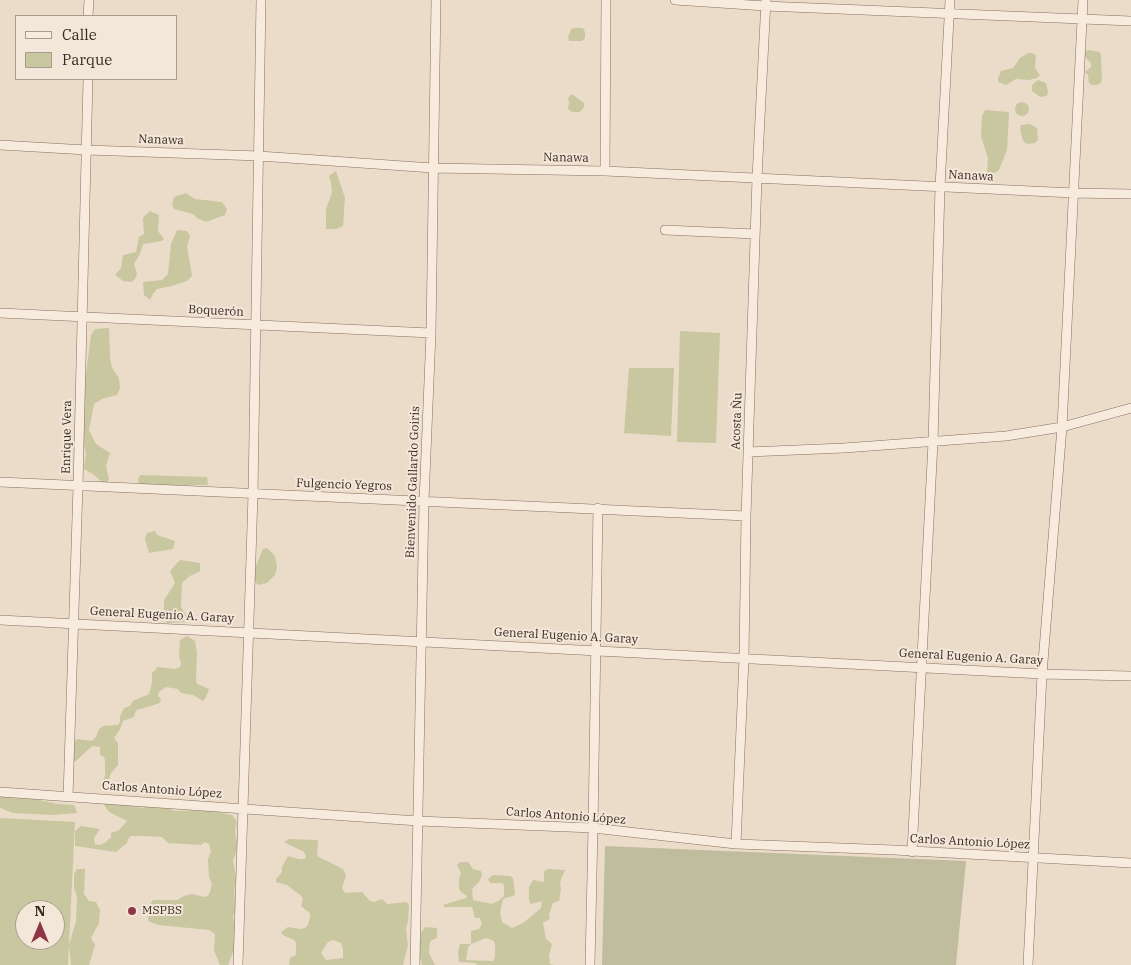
<!DOCTYPE html>
<html>
<head>
<meta charset="utf-8">
<style>
  body { margin:0 }
  #map { position:relative; width:1131px; height:965px; overflow:hidden; background:#ebdcca; font-family:"IBM Plex Serif",serif }
  canvas { display:block }
  .legend { position:absolute; left:15px; top:15px; width:162px; height:65px; box-sizing:border-box; background:#f3e7d9; border:1px solid #a99b90; margin:0; padding:6px 9px; list-style:none; font-size:15px; color:#392922 }
  .legend li { display:flex; align-items:center; gap:10px; height:25px }
  .legend b { width:25px; border:1px solid #a99b90 }
  .north { position:absolute; left:15px; top:900px; width:50px; height:50px; box-sizing:border-box; background:#f3e7d9; border:1px solid #a99b90; border-radius:50%; rotate:0deg; font-size:14px; font-weight:700; line-height:20px; text-align:center; color:#392922 }
  .north::after { content:''; display:block; margin:auto; width:18px; height:22px; background:#913546; clip-path:polygon(50% 0,100% 100%,50% 72%,0 100%) }
</style>
</head>
<body>
<div id="map">
<canvas width="1131" height="965"></canvas>
<ul class="legend">
<li><b style="height:6px;background:#f7ebdd"></b>Calle</li>
<li><b style="height:14px;background:#c9c79f"></b>Parque</li>
</ul>
<div class="north">N</div>
</div>
<script>
const ctx = document.querySelector('canvas').getContext('2d');
ctx.lineJoin = 'round';
function fill(path, color) { ctx.fillStyle = color; ctx.fill(path, 'evenodd'); }
const toPath = rows => new Path2D(rows.map(r => 'M' + r).join(''));
function strokePath(path, color, width, dash) { ctx.strokeStyle = color; ctx.lineWidth = width; ctx.lineCap = dash ? 'butt' : 'round'; ctx.setLineDash(dash || []); ctx.stroke(path); }
function label(font, color, halo, rows, align = 'center') {
  ctx.font = font + ' "IBM Plex Serif",serif'; ctx.lineWidth = 4; ctx.setLineDash([]); ctx.textBaseline = 'middle'; ctx.strokeStyle = halo; ctx.fillStyle = color; for (const [text, x, y, turn = 0] of rows) {
    ctx.save(); ctx.translate(x, y); ctx.rotate((+turn || 0) * Math.PI / 180); ctx.textAlign = isNaN(turn) ? turn : align; if (halo) ctx.strokeText(text, 0, 0); ctx.fillText(text, 0, 0); ctx.restore();
  }
}
fill(toPath([
  [574,28,583,28,585,32,585,38,582,41,569,41,568,37,571,29],
  [1088,50,1100,52,1101,56,1102,80,1100,84,1096,85,1092,85,1089,83,1088,75,1085,72,1091,67,1091,63,1085,57,1084,53],
  [1028,53,1032,53,1036,55,1035,68,1040,75,1037,78,1029,80,1016,79,1006,85,998,82,998,78,1001,71,1013,68,1020,58],
  [1038,80,1046,83,1048,91,1047,96,1040,97,1032,91,1032,85],
  [572,94,584,103,584,107,580,112,572,112,568,109,569,102,568,98],
  '1015 109a7 7 0 1 1 14 0a7 7 0 1 1-14 0Z',
  [985,110,1009,112,1007,150,999,170,992,175,987,175,988,158,981,136,982,116],
  [1030,124,1037,128,1038,140,1035,143,1027,144,1023,141,1020,129,1021,125],
  [336,171,345,198,343,226,336,229,326,229,326,209,332,193,331,183,329,176],
  [186,193,195,199,222,202,227,209,225,215,206,222,197,218,193,214,174,209,172,205,174,197],
  [150,211,159,215,158,231,164,239,162,241,143,244,140,254,134,264,137,274,135,279,131,282,123,281,115,275,121,268,123,255,136,252,139,237,144,234,143,218],
  [177,230,187,231,190,236,187,246,192,276,187,281,172,286,157,289,153,294,150,300,144,295,143,282,162,280,168,274,171,244],
  [109,328,110,358,112,368,119,378,120,388,117,395,102,399,94,404,89,430,96,444,110,453,106,466,109,480,105,485,94,475,84,469,86,453,81,436,83,397,91,335,95,329],
  [680,331,720,333,716,443,677,442],
  [629,368,674,368,671,436,624,433],
  [140,475,207,477,208,485,140,485,138,480],
  [155,531,157,535,175,541,173,549,149,553,145,539,147,533],
  [267,548,275,556,277,567,275,575,267,583,258,585,254,580,255,568,263,549],
  [180,560,200,563,200,571,190,576,182,583,181,607,188,618,186,622,167,623,164,618,164,600,175,583,170,571],
  [187,636,195,641,197,652,196,680,197,684,209,689,206,697,203,701,193,695,181,693,178,689,166,687,159,692,158,696,161,699,160,703,137,710,135,713,134,717,123,721,120,729,114,738,118,743,118,765,111,773,108,783,105,786,102,787,100,786,105,776,105,760,104,757,100,755,100,747,92,746,75,762,73,761,71,747,77,739,92,741,96,737,99,729,103,726,118,725,120,722,120,716,124,708,130,706,133,701,149,694,152,682,152,673,158,667,175,669,180,667,181,664,179,656,180,640],
  [0,796,31,798,57,804,74,805,77,813,53,815,13,813,0,808],
  [107,801,142,808,146,806,163,807,176,811,206,810,232,815,237,822,235,830,236,839,240,841,233,861,236,876,234,893,236,909,233,917,237,942,228,965,220,965,214,950,215,934,209,930,158,925,148,921,149,907,153,900,177,900,184,896,192,894,205,897,208,896,210,892,212,884,209,877,208,859,211,852,209,844,205,842,201,845,168,843,162,837,142,836,131,836,128,839,127,843,116,852,75,846,75,831,81,826,100,829,94,838,95,844,99,845,105,843,111,837,111,833,119,830,127,821,109,812,104,805],
  [0,818,75,822,69,945,76,921,77,897,74,888,74,874,77,869,85,869,84,894,89,901,96,902,100,910,99,923,91,938,95,945,89,965,71,965,69,946,68,965,0,965],
  [25,910,55,910,55,940,25,940],
  [289,839,318,840,317,856,343,869,346,875,342,888,345,893,362,892,370,901,374,902,382,899,387,904,407,902,409,906,408,921,406,929,408,945,403,965,289,965,290,958,296,955,296,943,294,940,283,935,281,932,288,927,301,929,305,928,308,925,310,917,310,913,301,906,303,898,300,895,287,885,276,882,276,879,282,872,282,867,288,856,299,859,305,859,306,857,304,852,284,842],
  [333,940,341,943,343,949,343,958,326,960,321,953,328,942],
  [460,862,468,862,473,869,481,871,482,875,479,882,472,889,473,900,492,904,498,901,504,896,504,885,502,883,490,883,488,879,493,875,510,876,513,878,515,895,503,899,500,913,502,922,512,928,523,923,541,908,542,901,531,904,529,901,529,887,533,880,544,882,544,874,545,870,549,869,565,870,560,882,561,890,559,901,553,903,549,915,550,919,543,923,546,939,552,944,549,956,550,964,554,965,477,965,475,963,459,962,458,952,460,944,471,944,471,931,479,929,482,924,480,918,475,918,472,907,444,907,443,905,466,898,467,896,461,892,459,889,459,879,461,873,457,865],
  [486,938,494,941,495,945,495,958,493,961,466,960,468,947,471,944],
  [425,927,437,928,437,938,430,941,429,953,435,965,422,965,419,954,421,933]
]), '#c9c79f');
fill(toPath([
  [605,846,966,861,956,965,602,965]
]), '#bfbd9d');
const street = toPath([
  [675,0,765,6,1131,21],
  [88,16,89,0],
  [0,145,87,150,259,156,433,168,605,171,1074,193,1131,194],
  [605,171,606,0],
  [665,230,755,234],
  [0,313,431,333],
  [748,452,844,448,1006,436,1062,427,1131,408],
  [0,482,746,516],
  [0,620,1042,674,1131,676],
  [0,792,418,821,593,828,736,844,894,850,1131,863],
  [68,797,78,486,88,79],
  [736,844,744,658,746,516,757,178,766,0],
  [912,852,933,442,940,187,950,0],
  [238,965,253,494,261,0],
  [415,965,424,501,431,333,436,0],
  [590,965,593,828,598,508],
  [1028,965,1042,674,1062,427,1083,0]
]);
strokePath(street, '#876e60', 10);
strokePath(street, '#f7ebdd', 9);
for (const [x, y, r, color] of [
  [132,911,5,"#913546"]
]) { const dot = new Path2D(); dot.arc(x, y, r, 0, 2 * Math.PI); ctx.fillStyle = color; ctx.fill(dot); strokePath(dot, '#f3e7d9', 2); }
label('12px', '#392922', '#f3e7d9', [
  ["Nanawa",161,140,2],
  ["Nanawa",566,158,1],
  ["Nanawa",971,176,3],
  ["Boquerón",216,311,3],
  ["Acosta Ñu",737,421,-88],
  ["Enrique Vera",67,437,-89],
  ["Bienvenido Gallardo Goiris",413,482,-88],
  ["Fulgencio Yegros",344,485,2],
  ["General Eugenio A. Garay",162,615,3],
  ["General Eugenio A. Garay",566,636,3],
  ["General Eugenio A. Garay",971,657,3],
  ["Carlos Antonio López",162,790,4],
  ["Carlos Antonio López",566,816,4],
  ["Carlos Antonio López",970,842,3]
]);
label('12px', '#392922', '#f3e7d9', [
  ["MSPBS",142,911]
], 'left');
</script>
</body>
</html>
